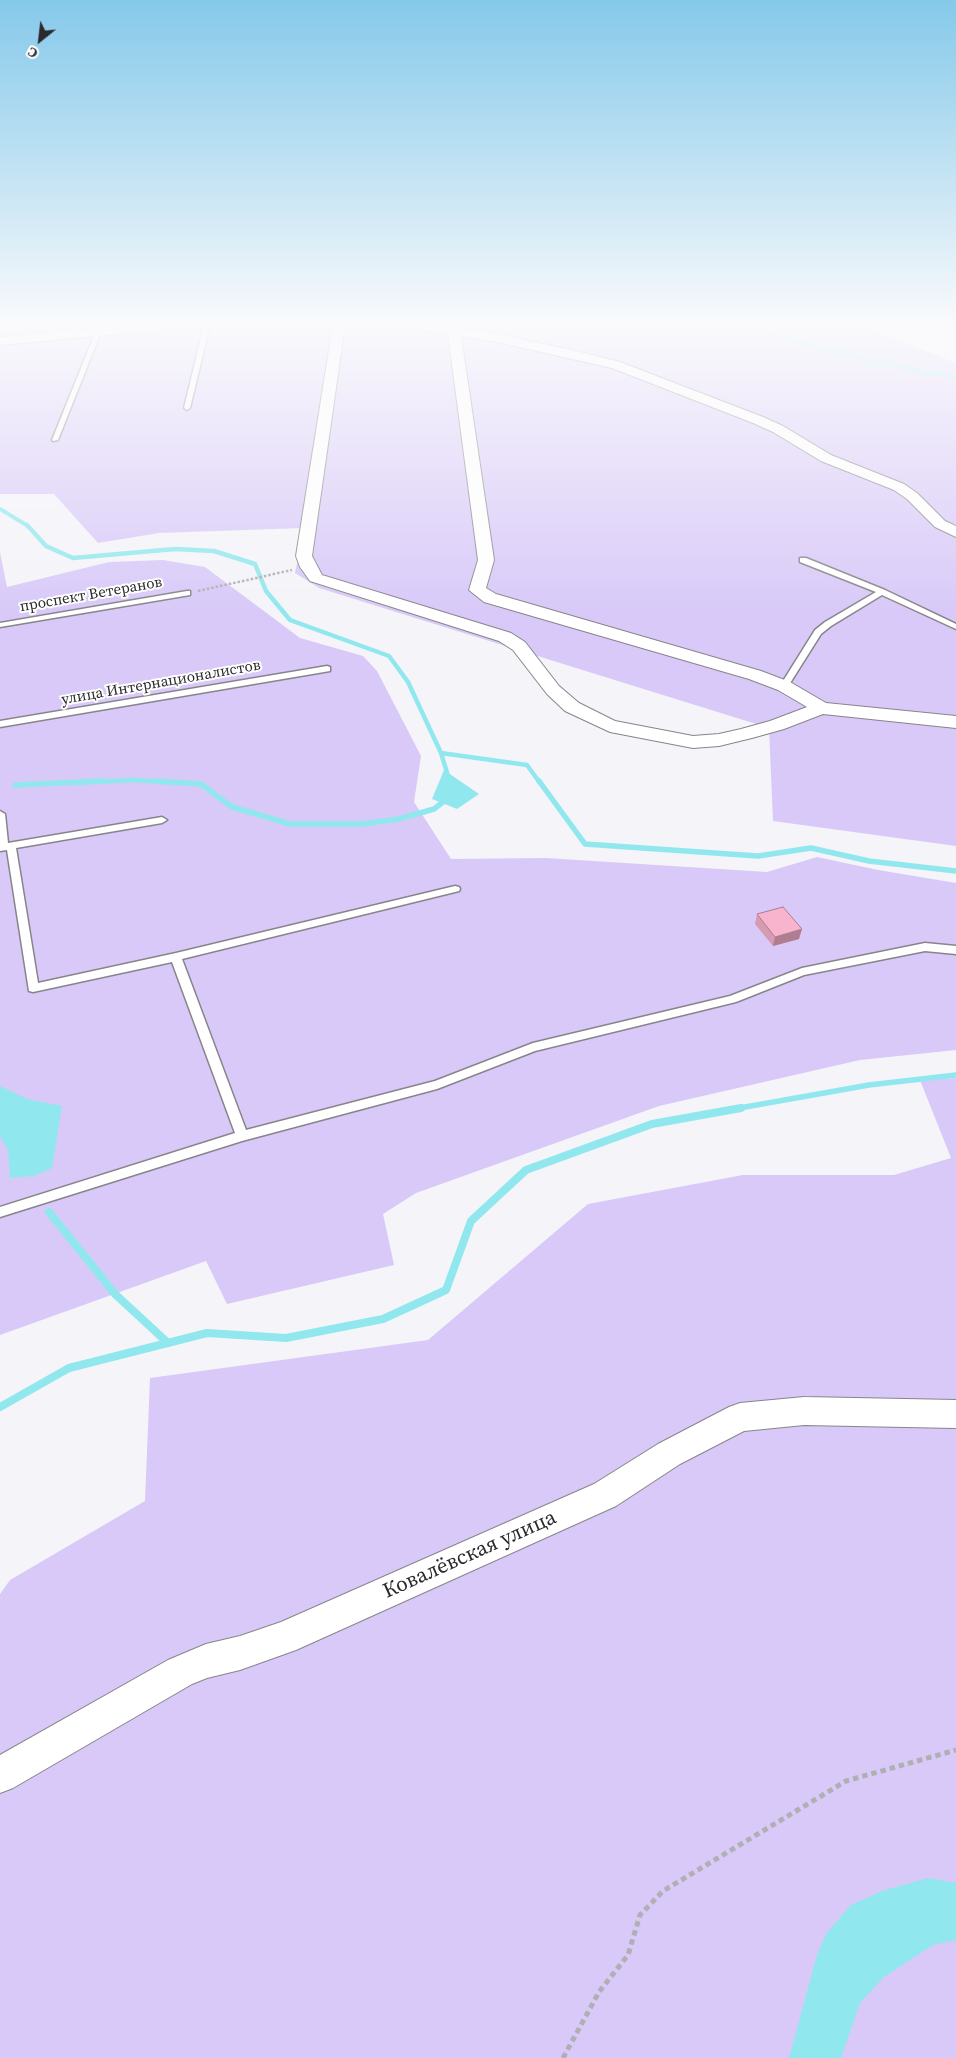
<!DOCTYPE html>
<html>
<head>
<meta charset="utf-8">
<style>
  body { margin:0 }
  #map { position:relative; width:956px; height:2058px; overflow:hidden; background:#f5f4f9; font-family:"Source Serif 4",serif }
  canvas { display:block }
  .north { position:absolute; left:15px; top:15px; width:50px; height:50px; -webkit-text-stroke:4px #fff; paint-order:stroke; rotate:209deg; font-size:14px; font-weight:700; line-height:20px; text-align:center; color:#2a292c }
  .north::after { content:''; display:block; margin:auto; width:18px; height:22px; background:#2a292c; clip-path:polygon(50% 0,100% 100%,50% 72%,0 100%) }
</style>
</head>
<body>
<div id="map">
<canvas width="956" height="2058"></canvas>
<div class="north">С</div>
</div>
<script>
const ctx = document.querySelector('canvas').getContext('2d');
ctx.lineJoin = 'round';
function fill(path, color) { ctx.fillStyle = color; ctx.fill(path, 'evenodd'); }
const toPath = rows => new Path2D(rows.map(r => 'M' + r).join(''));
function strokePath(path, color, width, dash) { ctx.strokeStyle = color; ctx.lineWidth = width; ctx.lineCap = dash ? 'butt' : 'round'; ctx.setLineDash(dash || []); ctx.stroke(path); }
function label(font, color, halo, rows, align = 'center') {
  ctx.font = font + ' "Source Serif 4",serif'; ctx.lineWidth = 4; ctx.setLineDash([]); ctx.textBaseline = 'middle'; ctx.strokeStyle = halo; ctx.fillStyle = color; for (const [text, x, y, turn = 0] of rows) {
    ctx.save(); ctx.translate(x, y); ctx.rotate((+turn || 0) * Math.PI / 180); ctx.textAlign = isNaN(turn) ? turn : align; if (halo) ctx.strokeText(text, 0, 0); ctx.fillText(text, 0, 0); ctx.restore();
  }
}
fill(toPath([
  [0,325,863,325,956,363,956,846,773,821,769,728,319,588,295,573,304,528,159,533,98,543,54,494,0,494],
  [0,552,7,587,109,562,163,560,205,567,300,638,363,656,377,671,421,756,414,802,451,859,546,858,767,872,817,857,878,870,956,883,956,1050,860,1060,659,1106,416,1193,383,1214,394,1265,227,1304,206,1261,0,1335],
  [956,1078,956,2058,0,2058,0,1594,10,1580,145,1501,150,1378,428,1340,588,1204,743,1175,894,1175,951,1158,920,1080]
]), '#d8c9f8');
fill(toPath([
  [444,770,479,794,457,809,432,799],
  [0,1086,27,1099,62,1106,52,1168,34,1176,10,1178,8,1150,0,1136],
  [928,1878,956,1883,956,1940,933,1945,884,1977,860,2003,841,2058,789,2058,817,1955,826,1934,851,1905,882,1891]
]), '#90e8ee');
strokePath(toPath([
  [725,325,735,325],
  [737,325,835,353,844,351,860,355,870,364,897,364,920,373,940,373,956,377],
  [0,509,28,526]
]), '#90e8ee', 4);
strokePath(toPath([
  [27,525,46,546,73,558,175,549,214,551,255,564,266,591,290,620,389,656,408,682,441,753,527,765,540,783],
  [441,753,449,779],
  [74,783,134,780,176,783]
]), '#90e8ee', 4.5);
strokePath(toPath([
  [155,781,201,784,232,807,290,824,362,824,399,819,434,809,448,798],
  [539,781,585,844,758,856,811,848,869,861,956,871],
  [15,785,104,781],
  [734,1109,869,1085,956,1075]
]), '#90e8ee', 5.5);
strokePath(toPath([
  [49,1212,115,1294,168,1343],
  [0,1407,69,1368,207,1333,286,1338,383,1319,446,1290,471,1221,526,1170,652,1124,741,1108]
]), '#90e8ee', 8);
const lane = toPath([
  [74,325,80,325,81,335,76,334,74,325],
  [204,325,210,325,190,408,187,410,184,408,204,325],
  [96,331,101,332,58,440,53,441,52,440,96,331],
  [800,558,806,558,885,590,956,624,956,629,882,595,831,626,821,634,787,688,781,688,780,686,815,630,825,622,876,592,800,562,800,558],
  [187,591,190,591,190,595,0,627,0,623,187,591],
  [327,666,330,667,330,671,0,727,0,721,327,666],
  [0,811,5,814,8,843,162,817,167,820,162,823,16,848,38,983,176,953,455,886,459,887,460,889,459,891,455,892,182,959,246,1130,435,1081,533,1043,730,996,802,968,925,943,956,946,956,954,925,951,804,975,736,1002,535,1051,437,1089,242,1141,0,1217,0,1207,235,1133,172,962,33,992,29,991,7,850,0,851,0,811]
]);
const street = toPath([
  [133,325,180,325,174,329,0,345,0,337,133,325],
  [333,325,345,325,312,556,322,575,511,633,525,642,559,686,579,703,615,721,693,736,719,734,741,729,770,721,807,707,778,690,749,679,484,602,469,590,478,560,448,334,412,329,406,325,437,325,497,334,572,350,620,362,763,417,783,426,831,455,904,484,917,493,945,521,956,526,956,537,935,527,907,499,894,490,821,461,773,432,753,423,612,368,497,342,461,336,494,560,486,588,496,594,761,671,790,682,826,703,956,716,956,728,823,714,784,729,752,738,719,746,693,748,610,732,565,711,547,694,513,650,499,641,310,581,300,567,296,556,333,325],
  [804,1397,956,1400,956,1428,804,1425,744,1431,680,1464,616,1506,296,1650,240,1670,207,1678,192,1684,13,1788,0,1793,0,1755,168,1660,206,1644,240,1636,281,1622,594,1484,658,1444,729,1407,740,1403,804,1397]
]);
strokePath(lane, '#87858a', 3);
strokePath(street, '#87858a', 2);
strokePath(toPath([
  [198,591,292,570]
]), '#b0afb4', 2.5, [2.5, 2]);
strokePath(toPath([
  [563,2058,599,1992,628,1955,640,1915,663,1891,846,1781,956,1750]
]), '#b0afb4', 5, [5.5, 4]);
fill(lane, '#fff');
fill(street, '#fff');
fill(toPath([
  [757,914,799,939,773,946,755,924]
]), '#d69bb0');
fill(toPath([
  [802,929,799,939,773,946,775,937]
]), '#ae7e90');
const building = toPath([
  [783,907,802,929,775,937,757,914,783,907]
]);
fill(building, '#f9b4cd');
strokePath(building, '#ae7e90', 1);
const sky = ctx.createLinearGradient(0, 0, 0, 613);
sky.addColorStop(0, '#85c9ea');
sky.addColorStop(0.53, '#fafafc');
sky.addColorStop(1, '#fafafc00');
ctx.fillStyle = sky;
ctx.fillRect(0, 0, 956, 613);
label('15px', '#2a292c', '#fff', [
  ["проспект Ветеранов",91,595,-10],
  ["улица Интернационалистов",161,683,-10]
]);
label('21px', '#2a292c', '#fff', [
  ["Ковалёвская улица",470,1555,-24]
]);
</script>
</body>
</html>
